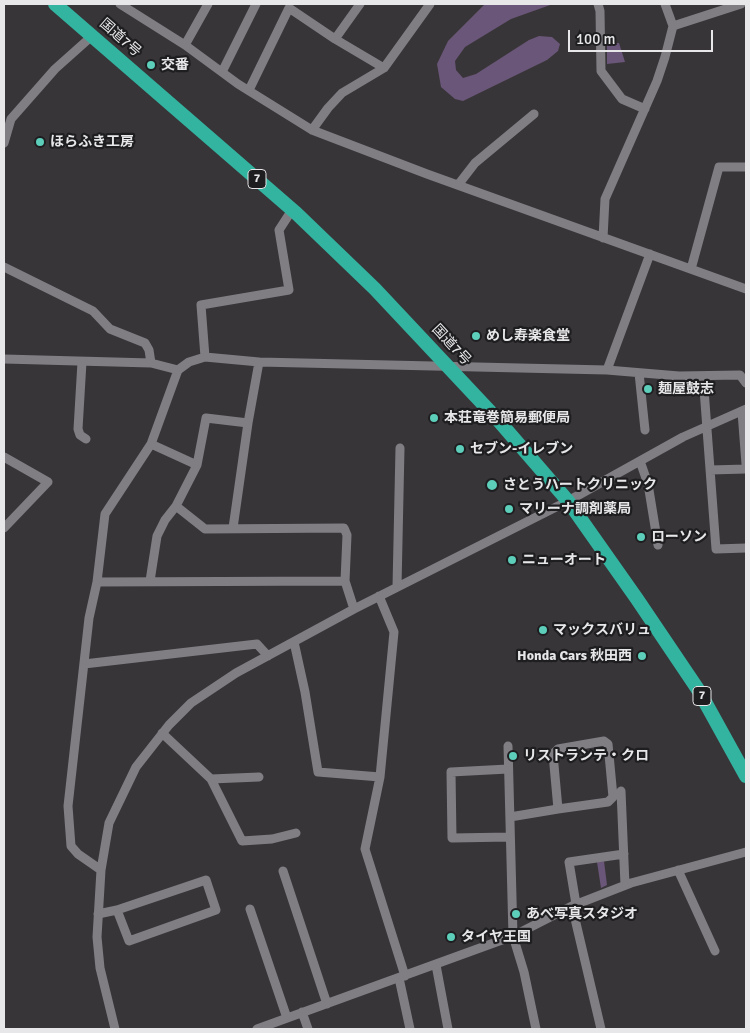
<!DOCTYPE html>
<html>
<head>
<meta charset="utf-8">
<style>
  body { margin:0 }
  #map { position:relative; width:750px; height:1033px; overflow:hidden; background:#383539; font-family:Signika,sans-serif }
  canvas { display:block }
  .frame { position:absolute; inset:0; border:5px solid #e7e6e8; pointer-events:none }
  .scale { position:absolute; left:568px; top:30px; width:145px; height:22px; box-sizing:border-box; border:2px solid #e7e6e8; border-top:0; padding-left:6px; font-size:15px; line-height:18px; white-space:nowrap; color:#e7e6e8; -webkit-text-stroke:4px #1e1d1f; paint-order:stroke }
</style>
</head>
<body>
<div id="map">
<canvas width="750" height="1033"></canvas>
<div class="frame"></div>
<div class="scale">100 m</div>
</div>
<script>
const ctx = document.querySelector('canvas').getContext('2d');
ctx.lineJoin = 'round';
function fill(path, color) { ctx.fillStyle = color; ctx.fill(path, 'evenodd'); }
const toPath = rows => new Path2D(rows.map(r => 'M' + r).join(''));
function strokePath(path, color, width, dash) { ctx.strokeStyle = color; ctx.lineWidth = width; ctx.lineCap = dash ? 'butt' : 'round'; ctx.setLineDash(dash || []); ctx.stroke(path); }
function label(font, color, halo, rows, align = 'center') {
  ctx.font = font + ' Signika,"Noto Sans JP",sans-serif'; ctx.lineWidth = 4.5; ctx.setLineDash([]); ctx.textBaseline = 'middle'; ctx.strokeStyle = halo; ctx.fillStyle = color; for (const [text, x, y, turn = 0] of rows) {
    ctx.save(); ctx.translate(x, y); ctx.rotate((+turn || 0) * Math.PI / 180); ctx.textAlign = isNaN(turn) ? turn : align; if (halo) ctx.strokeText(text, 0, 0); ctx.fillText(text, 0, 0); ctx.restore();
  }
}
fill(toPath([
  [485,4,553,4,511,19,465,47,455,61,456,70,463,78,476,74,529,40,539,36,552,37,560,44,558,51,547,60,463,101,455,99,441,87,437,64,448,41],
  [607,43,619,43,625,62,607,64],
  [604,861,607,885,601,888,597,862]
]), '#6a5678');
strokePath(toPath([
  [120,4,185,45,238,84,312,130,427,174,746,289],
  [598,4,600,11,601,71,622,99,645,109],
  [673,26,741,4],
  [335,39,384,68],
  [185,45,208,4],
  [222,72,256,4],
  [249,90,289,8,335,39,360,4],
  [312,130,328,108,342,93,384,68,430,4],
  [4,143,11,119,55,69,92,36],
  [458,185,475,163,534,114],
  [603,238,605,199,657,81,665,57,673,26,665,4],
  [4,267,93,311,110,329,145,343,149,350,151,363],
  [691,269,719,167,746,167],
  [205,357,201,305,289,290,279,230,292,210],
  [4,359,151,363,178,370],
  [82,362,78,429,80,435,86,439],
  [607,370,650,254],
  [639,373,645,430],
  [703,376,716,549,746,548],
  [742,412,746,464],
  [248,423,259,362],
  [151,444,197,465],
  [4,457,48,482,4,528],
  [640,461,648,484,658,545],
  [710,470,746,469],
  [176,506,197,465,206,418,248,423,233,528],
  [345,581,354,609],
  [97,582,345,581,347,535,344,528,205,529,176,506,165,520,157,536,150,581],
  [397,587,400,448],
  [379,596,394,632,380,777,365,849,405,976],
  [294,642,305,692,318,772,380,777],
  [84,664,257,644,268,656],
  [162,733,211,779,242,841,272,839,296,833],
  [508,746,513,936,524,972,536,1029],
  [508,769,451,772,452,838,510,837],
  [211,779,259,777],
  [621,791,625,885],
  [510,817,558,809,608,802,613,797,608,744,604,741,558,749,553,754,558,809],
  [101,870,78,854,71,846,68,806,89,618,97,582,105,514,151,444,178,370,189,362,205,357,259,362,607,370,679,376,740,375,746,383],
  [678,870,715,951],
  [283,871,327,1004],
  [576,904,569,862,624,854],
  [572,906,601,1029],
  [250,909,287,1018],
  [98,914,117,910,206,880,216,910,129,941,117,910],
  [436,965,448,1029],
  [399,978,410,1029],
  [302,1012,308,1029],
  [115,1029,100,968,97,937,101,870,109,823,136,767,169,725,191,703,236,673,354,609,568,501,683,437,746,409],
  [257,1029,513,936,572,906,631,883,746,852]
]), '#807e83', 9);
strokePath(toPath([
  [55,4,296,213,375,289,498,420,568,501,637,599,699,691,746,776]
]), '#33b4a0', 14);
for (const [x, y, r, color] of [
  [151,65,5,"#5cceba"],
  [40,142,5,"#5cceba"],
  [476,336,5,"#5cceba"],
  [648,389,5,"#5cceba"],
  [434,418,5,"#5cceba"],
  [460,449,5,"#5cceba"],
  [492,485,6,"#5cceba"],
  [509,509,5,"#5cceba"],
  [641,537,5,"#5cceba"],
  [512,560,5,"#5cceba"],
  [543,630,5,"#5cceba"],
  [642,656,5,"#5cceba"],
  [513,756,5,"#5cceba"],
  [516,914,5,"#5cceba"],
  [451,937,5,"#5cceba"]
]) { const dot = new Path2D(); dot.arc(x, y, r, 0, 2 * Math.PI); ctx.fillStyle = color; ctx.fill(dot); strokePath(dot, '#1e1d1f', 2); }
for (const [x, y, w] of [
  [257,179,18],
  [702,696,18]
]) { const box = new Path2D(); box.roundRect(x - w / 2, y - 9.5, w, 19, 4); ctx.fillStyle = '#1e1d1f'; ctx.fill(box); strokePath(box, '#e7e6e8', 1); }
label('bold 12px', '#e7e6e8', null, [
  ["7",257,179],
  ["7",702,696]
]);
label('14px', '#e7e6e8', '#1e1d1f', [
  ["国道7号",120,38,41],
  ["国道7号",451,345,47]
]);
label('bold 14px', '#e7e6e8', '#1e1d1f', [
  ["交番",161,65],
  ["ほらふき工房",50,142],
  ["めし寿楽食堂",486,336],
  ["麺屋鼓志",658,389],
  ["本荘竜巻簡易郵便局",444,418],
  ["セブン-イレブン",470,449],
  ["さとうハートクリニック",503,485],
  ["マリーナ調剤薬局",519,509],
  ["ローソン",651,537],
  ["ニューオート",522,560],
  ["マックスバリュ",553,630],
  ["Honda Cars 秋田西",632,656,"right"],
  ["リストランテ・クロ",523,756],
  ["あべ写真スタジオ",526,914],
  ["タイヤ王国",461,937]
], 'left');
</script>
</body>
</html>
